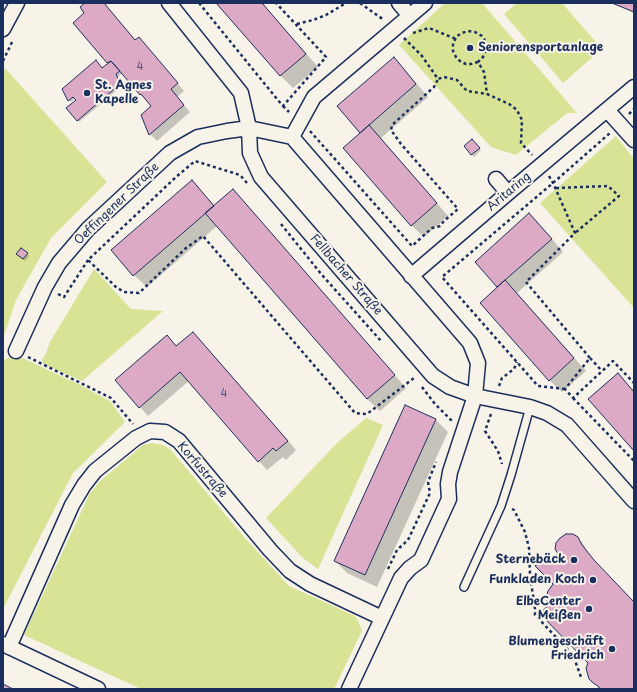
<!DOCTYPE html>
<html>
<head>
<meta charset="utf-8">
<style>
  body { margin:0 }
  #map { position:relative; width:637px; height:692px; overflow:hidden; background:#f7f3e8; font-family:"Playpen Sans",sans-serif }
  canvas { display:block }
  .frame { position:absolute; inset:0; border:4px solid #1b2f5e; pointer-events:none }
</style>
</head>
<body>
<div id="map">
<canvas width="637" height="692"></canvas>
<div class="frame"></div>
</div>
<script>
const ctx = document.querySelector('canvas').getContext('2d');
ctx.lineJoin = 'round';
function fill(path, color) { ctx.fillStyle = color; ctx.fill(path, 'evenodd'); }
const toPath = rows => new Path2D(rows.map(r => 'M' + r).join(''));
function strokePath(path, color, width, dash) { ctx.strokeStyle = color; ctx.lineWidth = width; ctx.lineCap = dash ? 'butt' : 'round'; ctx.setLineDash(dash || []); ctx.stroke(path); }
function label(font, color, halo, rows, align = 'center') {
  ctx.font = font + ' "Playpen Sans",sans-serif'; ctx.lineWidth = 4; ctx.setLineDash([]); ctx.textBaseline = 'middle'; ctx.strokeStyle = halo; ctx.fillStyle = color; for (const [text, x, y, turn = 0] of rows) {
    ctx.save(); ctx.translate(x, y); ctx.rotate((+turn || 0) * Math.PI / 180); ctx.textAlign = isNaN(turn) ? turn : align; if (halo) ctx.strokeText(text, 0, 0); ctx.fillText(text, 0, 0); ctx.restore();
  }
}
fill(toPath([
  [445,3,482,3,577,113,567,113,516,155,491,147,399,45],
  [517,3,562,3,602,49,563,83,504,14],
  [5,68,107,182,51,238,16,300,3,339,3,73],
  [616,136,634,159,634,308,540,203],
  [94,269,131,309,163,311,82,381,47,366,43,363,42,360,46,353,50,342],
  [14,354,78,384,110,401,125,422,73,473,3,609,3,361],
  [366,418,383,425,318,569,303,558,266,518,337,443],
  [152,443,163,445,170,449,245,538,289,586,355,616,359,623,362,631,334,689,141,689,24,635,89,495,99,482,143,445]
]), '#d8e396');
fill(toPath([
  [87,3,104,3,136,41,145,45,184,91,177,97,190,112,157,141,150,134,142,115,153,106,141,95,122,73,118,77,122,86,79,122,67,108,77,100,75,98,71,102,69,100,64,89,102,69,109,64,74,23,86,13],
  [218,3,262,3,318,67,293,88,281,76],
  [612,3,634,3,634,13],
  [393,59,406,71,428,97,381,138,448,216,424,237,411,225,362,133],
  [472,140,481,150,474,157,465,146],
  [192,182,215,206,233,190,245,203,406,388,380,411,367,399,217,226,147,287,134,275,113,251],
  [529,215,542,227,563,252,517,293,586,371,562,392,549,380,499,287,476,262],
  [27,254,29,256,25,261,19,256],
  [193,333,202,342,296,450,286,460,283,457,267,470,259,461,189,381,148,416,140,407,167,337,177,347],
  [436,420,448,432,377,587,347,573,335,561],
  [577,538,584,545,588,553,601,568,634,603,634,689,600,689,590,678,589,663,549,605,559,554]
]), '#0003');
const building = toPath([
  [85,3,104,3,135,40,139,37,178,83,171,89,184,105,149,135,141,115,151,106,141,94,140,95,111,61,107,63,73,23,84,13,80,7,85,3],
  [216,3,262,3,306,54,280,76,216,3],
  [612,3,634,3,634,12,612,3],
  [394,57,416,84,360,133,337,106,394,57],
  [96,60,102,68,111,61,120,71,116,74,120,84,77,121,66,108,76,100,73,97,68,101,62,89,96,60],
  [369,125,437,203,411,226,343,148,369,125],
  [472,139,480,148,471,155,464,146,472,139],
  [192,180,214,206,133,276,111,250,192,180],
  [233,189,395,375,367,399,205,213,233,189],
  [529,213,552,239,497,287,475,262,529,213],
  [21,248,28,253,23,259,16,254,21,248],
  [505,280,574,358,549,381,480,303,505,280],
  [193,332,288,441,276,451,273,448,258,462,180,372,139,408,115,380,167,335,176,346,193,332],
  [618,373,634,392,634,451,588,399,618,373],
  [405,405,436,419,365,575,334,561,405,405],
  [566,534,573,534,578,537,582,545,594,560,634,602,634,689,599,689,599,687,592,682,589,679,586,668,588,663,540,614,548,605,546,598,548,591,553,584,535,566,547,558,558,554,555,549,556,543,560,538,566,534],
  [3,684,13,689,3,689,3,684]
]);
fill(building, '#ddaac6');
strokePath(building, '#1b2f5e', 1);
const lane = toPath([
  [464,587,501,506,511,475,530,407]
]);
const street = toPath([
  [169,3,241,93,249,128,292,137,470,343,478,363,475,396,530,407,547,413,567,425,634,501],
  [399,3,410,16],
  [3,29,17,3],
  [607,110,634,140],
  [292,137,314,97,425,3],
  [496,179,508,193],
  [411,276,508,193,634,87],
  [16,351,45,287,59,263,88,229,170,153,198,137,227,131,249,128,250,153,261,177,433,376,450,387,475,396,450,472,448,484,449,499,421,560,410,568,401,578,349,689],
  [3,644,98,689],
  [9,647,72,505,84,485,95,471,136,438,150,431,165,432,179,441,270,550,290,571,310,584,382,618]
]);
strokePath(lane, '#1b2f5e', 10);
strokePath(street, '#1b2f5e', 17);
strokePath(toPath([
  [199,3,277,99,283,106,326,57,276,3],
  [360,3,384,20],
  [297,24,313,20,326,15,346,3],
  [413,33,429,28,456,39],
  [404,38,422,56,438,79,444,77,457,80,467,91,487,94,509,104,517,110,522,120,521,143,532,155],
  [3,61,13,40],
  [478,62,471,64,466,64,461,62,456,57,453,51,453,43,457,36,462,33,468,31,475,32,482,36,484,39,486,44,486,51,483,57,478,62,484,72,487,94],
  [283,106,289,112],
  [629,114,634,109],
  [310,131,412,246,432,228,440,226,444,221,458,209,401,144,391,130,392,125,434,87,438,79],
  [549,176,553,183,575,233,526,282,590,358,565,389,573,398,613,361,634,383],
  [247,183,240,175,195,161,176,177,88,260,116,287,124,292,139,293,186,248,203,236,355,413,367,414,414,378],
  [556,188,608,186,619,196,575,233],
  [281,224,322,275,382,342],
  [58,294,64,297,88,260],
  [28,357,111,398,133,424],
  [590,358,602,371],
  [499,386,502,378,514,369,517,362],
  [422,387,435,404,452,421],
  [565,389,538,386,442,277,553,183,610,133],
  [573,398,634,461],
  [491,414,485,431,498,451,502,464],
  [512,509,514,510,525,532,529,548,530,575,535,609,535,615,573,655,581,677],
  [388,569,397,550,408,540,430,493,428,482,436,462]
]), '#1b2f5e', 2.5, [3, 3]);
strokePath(lane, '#f7f3e8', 7);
strokePath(street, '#f7f3e8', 14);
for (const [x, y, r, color] of [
  [470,48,4,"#1b2f5e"],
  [87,93,4,"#1b2f5e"],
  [574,560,4,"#1b2f5e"],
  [593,580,4,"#1b2f5e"],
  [589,609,4,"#1b2f5e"],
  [612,649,4,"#1b2f5e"]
]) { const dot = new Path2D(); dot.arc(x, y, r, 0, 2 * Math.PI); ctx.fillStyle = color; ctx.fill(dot); strokePath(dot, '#f7f3e8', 1.5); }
label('10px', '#4c4e78', null, [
  ["4",140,67],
  ["4",224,394]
]);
label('bold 12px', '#1b2f5e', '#f7f3e8', [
  ["Seniorensportanlage",478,48,"left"],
  ["St. Agnes",95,86,"left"],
  ["Kapelle",95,100,"left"],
  ["Sternebäck",566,560],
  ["Funkladen Koch",585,580],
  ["ElbeCenter",581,602],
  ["Meißen",581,616],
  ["Blumengeschäft",604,642],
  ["Friedrich",604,656]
], 'right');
label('12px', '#1b2f5e', '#f7f3e8', [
  ["Aritaring",509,192,-40],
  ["Oeffingener Straße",117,204,-44],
  ["Fellbacher Straße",346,275,49],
  ["Korfustraße",202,470,49]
]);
</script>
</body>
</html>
